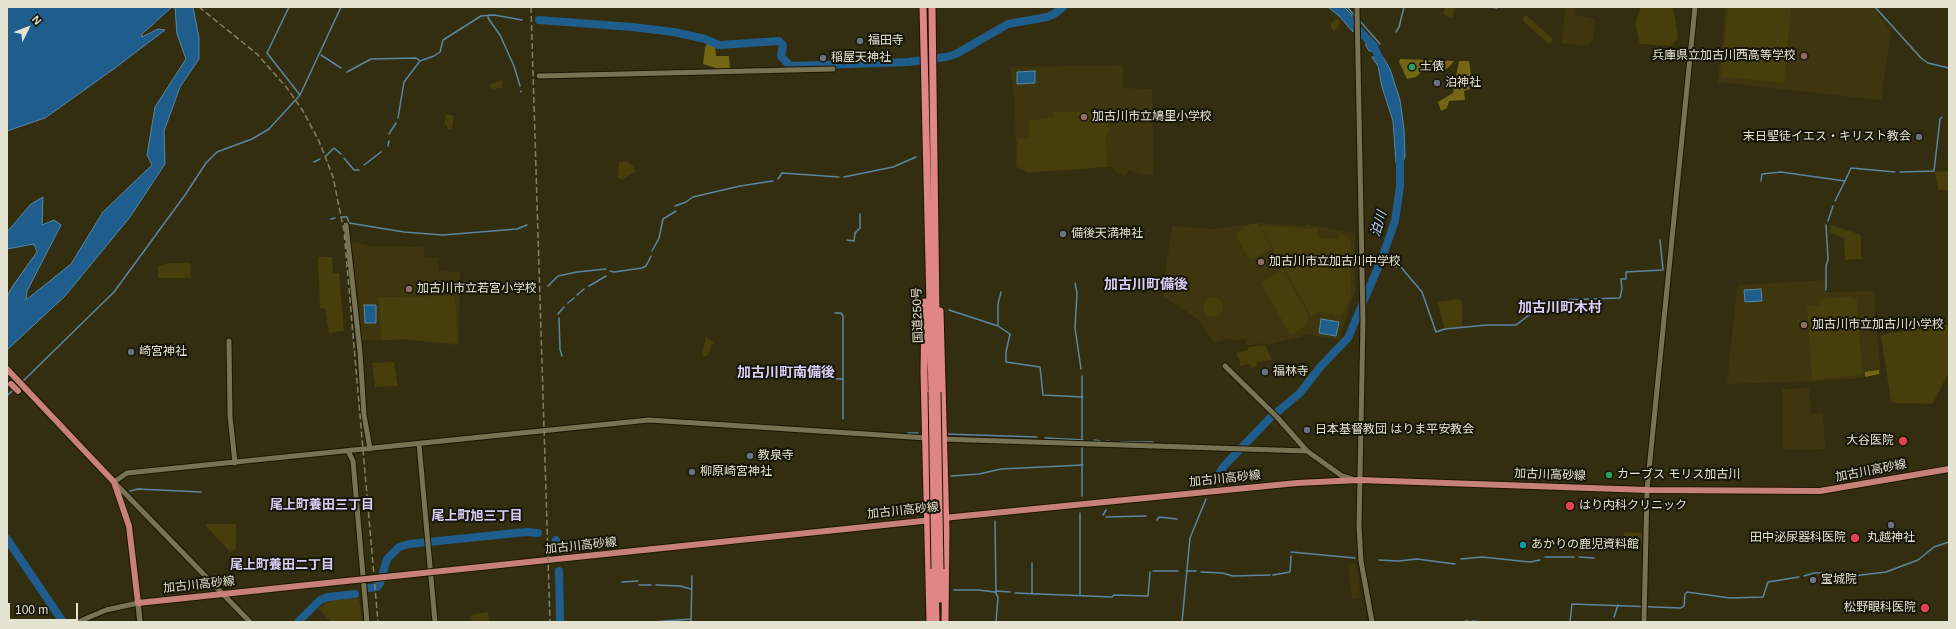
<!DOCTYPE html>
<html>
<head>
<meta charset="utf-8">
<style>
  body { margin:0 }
  #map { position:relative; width:1956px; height:629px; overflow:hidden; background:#332e10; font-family:Arial,sans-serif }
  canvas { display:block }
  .frame { position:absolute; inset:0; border:8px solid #e4e2d0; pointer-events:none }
  .north { position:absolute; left:8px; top:8px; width:40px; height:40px; -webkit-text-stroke:3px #181609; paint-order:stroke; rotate:48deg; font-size:11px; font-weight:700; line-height:16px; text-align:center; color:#e4e2d0 }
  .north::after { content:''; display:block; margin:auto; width:14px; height:18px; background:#e4e2d0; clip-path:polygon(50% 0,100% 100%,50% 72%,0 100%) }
  .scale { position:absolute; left:8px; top:603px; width:70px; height:18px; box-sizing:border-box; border:2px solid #e4e2d0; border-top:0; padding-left:5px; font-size:12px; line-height:14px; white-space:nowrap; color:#e4e2d0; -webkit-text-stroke:3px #181609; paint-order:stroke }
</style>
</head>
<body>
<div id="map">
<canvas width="1956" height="629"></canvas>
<div class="frame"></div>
<div class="north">N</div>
<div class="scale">100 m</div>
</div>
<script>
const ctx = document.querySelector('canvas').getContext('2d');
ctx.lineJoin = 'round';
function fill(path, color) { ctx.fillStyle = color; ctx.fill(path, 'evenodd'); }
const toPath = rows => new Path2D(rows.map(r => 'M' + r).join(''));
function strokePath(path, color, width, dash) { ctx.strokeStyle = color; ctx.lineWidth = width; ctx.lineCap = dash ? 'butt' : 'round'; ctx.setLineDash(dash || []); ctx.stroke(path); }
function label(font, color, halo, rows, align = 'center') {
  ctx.font = font + ' Arial,"Noto Sans JP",sans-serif'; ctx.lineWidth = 4; ctx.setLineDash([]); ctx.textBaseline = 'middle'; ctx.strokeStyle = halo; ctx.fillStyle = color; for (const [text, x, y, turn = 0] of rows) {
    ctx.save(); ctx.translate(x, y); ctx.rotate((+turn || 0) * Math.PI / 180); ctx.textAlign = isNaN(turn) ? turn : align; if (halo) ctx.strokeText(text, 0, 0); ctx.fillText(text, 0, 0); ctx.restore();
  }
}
fill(toPath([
  [1566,7,1575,7,1576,15,1595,19,1593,41,1587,46,1561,43],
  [1726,7,1873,7,1891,31,1881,100,1718,82],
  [1123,65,1123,88,1152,89,1154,174,1151,176,1139,174,1129,170,1125,176,1116,172,1112,167,1029,173,1016,168,1015,102,1010,67],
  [1256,223,1306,226,1306,224,1355,233,1355,291,1339,340,1304,334,1303,336,1267,345,1264,343,1247,346,1246,339,1232,341,1231,338,1214,343,1199,320,1162,295,1172,226,1215,229],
  [349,241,371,246,421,247,424,250,425,258,438,258,438,271,460,272,459,343,457,345,404,340,361,340,359,301],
  [1825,280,1826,292,1875,291,1875,316,1881,374,1853,379,1824,381,1727,384,1737,286,1739,285],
  [1809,388,1811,414,1823,413,1825,447,1824,449,1786,450,1783,448,1782,389],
  [1348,563,1356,564,1361,597,1352,599]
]), '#3d360f');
fill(toPath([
  [1450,7,1455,9,1452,18,1443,14,1445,8],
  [1641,7,1673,7,1678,38,1671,46,1640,44,1636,28,1636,20],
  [1728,7,1791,7,1784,83,1721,77],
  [1526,15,1553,39,1549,44,1522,20],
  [1337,18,1341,23,1334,32,1330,25],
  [502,80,503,84,502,84,502,88,492,89,490,85],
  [1053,112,1108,112,1109,133,1106,134,1107,167,1029,172,1017,166,1018,139,1029,138,1029,120,1053,118],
  [446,114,454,116,452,130,447,129,447,125,444,125],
  [628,161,628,163,632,165,636,171,622,180,618,177,619,162],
  [1949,171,1949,190,1938,190,1935,172],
  [1251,224,1258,224,1272,249,1250,261,1235,234],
  [1831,225,1859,234,1861,237,1861,259,1845,260,1844,238,1830,233],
  [1260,226,1318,229,1317,237,1338,240,1340,233,1347,237,1351,241,1351,292,1344,313,1340,316,1317,311,1316,315,1310,315],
  [318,257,332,257,333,273,339,273,344,331,329,333,325,309,320,308],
  [169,263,190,263,191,278,158,278,158,266],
  [1283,269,1309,316,1307,325,1290,335,1261,282],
  [455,296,458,342,456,344,405,339,381,340,379,297],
  [1851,296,1857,301,1862,372,1860,375,1812,380,1807,306,1820,305,1820,299],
  '1203 307a10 10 0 1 1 20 0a10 10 0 1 1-20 0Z',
  [1459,299,1462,301,1462,328,1444,328,1438,302],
  [1949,325,1949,372,1934,401,1932,404,1894,403,1891,401,1881,336,1883,334],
  [706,336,711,341,714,341,714,344,711,345,708,355,703,357,702,355],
  [1265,345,1272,360,1256,362,1257,366,1252,368,1250,364,1240,366,1240,361,1236,353,1248,350,1248,347],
  [394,362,398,386,375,387,372,363],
  [206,524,236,524,236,549,230,552,206,526],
  [1624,532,1642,533,1642,541,1624,541],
  [359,598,362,622,331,622,318,608,332,600],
  [488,612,489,622,472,622,471,616,473,614]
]), '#463e0b');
fill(toPath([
  [708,42,715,43,716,56,729,56,730,68,719,69,703,64,705,48],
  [1400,59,1454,61,1450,66,1443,71,1422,71,1416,77,1407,79,1399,62],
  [1459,61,1469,61,1473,88,1464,91,1465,100,1449,101,1447,108,1441,111,1438,102,1453,93],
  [1879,370,1879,374,1865,377,1865,372]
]), '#736615');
const water = toPath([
  [7,7,172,7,142,34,142,37,158,29,165,30,115,68,45,118,7,131,7,7],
  [175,7,193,7,199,38,199,59,180,87,164,131,165,164,130,217,65,296,7,350,7,297,12,287,37,252,34,244,7,249,7,232,31,204,43,197,42,225,54,220,61,225,27,291,26,300,71,264,103,212,152,165,147,155,155,107,186,59,177,34,175,7],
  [1328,7,1344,7,1352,15,1353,32,1340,17,1328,7],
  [1366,33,1377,46,1379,51,1369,51,1366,46,1366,33],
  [1372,57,1383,57,1390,69,1400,100,1404,129,1405,156,1403,163,1396,163,1393,121,1382,87,1378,66,1372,57],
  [1035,71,1035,83,1017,84,1017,72,1035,71],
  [1761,289,1762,301,1745,302,1744,290,1761,289],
  [364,305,376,305,376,323,365,323,364,305],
  [1321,319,1339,322,1336,336,1319,333,1321,319]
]);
fill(water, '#1f5e8c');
strokePath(water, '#5a86a0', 1);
strokePath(toPath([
  [289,7,267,53,300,95],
  [1347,7,1355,16],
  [1490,7,1497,8],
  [1875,7,1921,58,1928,63,1949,68],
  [489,15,488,18,500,35,514,66,520,86],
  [1359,20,1380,44],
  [1396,32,1399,27,1404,7],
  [321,55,341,68],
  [347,72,371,59,416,58,420,61,434,56,440,52,443,40,481,16,494,15,522,20],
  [521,91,521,92],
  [398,118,404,82,420,61],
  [389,134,396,123],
  [388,146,389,141],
  [326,156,334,148,341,154],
  [344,158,354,170,359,170],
  [314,162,320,159],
  [364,165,381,152],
  [1900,172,1934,171,1940,119,1942,117],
  [844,177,893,167,916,157],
  [778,179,782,173,839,177],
  [1761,181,1762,174,1781,172,1845,181,1851,168,1895,172],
  [1835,201,1845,181],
  [675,206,686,202,693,197,740,186,773,181],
  [341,217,347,217,349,223,404,232,443,235,517,229,527,225],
  [331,219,335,218],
  [1828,221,1833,206],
  [1826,225,1828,259,1826,266,1826,290],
  [847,240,854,241,855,233,860,228,860,214],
  [652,251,659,238,663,219,676,211],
  [1381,260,1394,267,1400,266,1422,292,1436,332,1445,329,1487,325,1516,325,1533,312,1548,307,1558,300,1620,298,1622,289,1621,279,1626,279,1626,272,1663,270,1660,240],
  [610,271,614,272,642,268,646,266,651,256],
  [1075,283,1077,293,1075,328,1081,369],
  [548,286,558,276,577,272,606,269],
  [589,286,606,276],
  [577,295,584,289],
  [568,303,574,298],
  [949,310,998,326,998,304,1001,292],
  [835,313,841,313,843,316,843,419],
  [558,314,564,307],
  [559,318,560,349,562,356],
  [998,326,1010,334,1006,352,1006,362,1040,367,1043,395,1083,397],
  [1082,376,1082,440],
  [807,378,843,379],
  [21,383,114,292,185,195,206,163,217,152,252,139,269,129,300,95,341,7],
  [7,396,14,389],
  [908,433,918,433],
  [945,434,1037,437],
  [1045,438,1083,440],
  [1094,440,1100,441],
  [1107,441,1111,442],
  [1120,442,1153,442],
  [951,476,979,474,1001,469,1083,465],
  [1213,484,1216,479],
  [130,491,138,489,201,492],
  [1082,496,1082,448],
  [1103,515,1106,510],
  [1106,517,1146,516],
  [1157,520,1159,517,1177,519],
  [995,521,996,593],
  [1291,552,1355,558],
  [1545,557,1574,557],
  [1579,557,1594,558],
  [1461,559,1482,557,1530,562,1540,560],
  [1379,560,1398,561,1417,559,1455,564],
  [1032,563,1032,593],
  [1153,571,1178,571],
  [1186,571,1196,571],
  [1201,572,1222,573,1233,576,1270,575],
  [1273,575,1290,572,1291,556],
  [1804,576,1814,573,1830,573,1853,576,1886,572,1918,560,1934,547,1949,542],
  [622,582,638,581],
  [639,585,651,585],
  [656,585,680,586,691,589],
  [954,590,978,590,995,592,998,597,996,622],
  [996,591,1010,592],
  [1015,593,1112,597,1114,595,1148,596,1150,572],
  [1080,595,1080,513],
  [1614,617,1618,605],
  [1472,621,1483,622],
  [653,622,691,619],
  [691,622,692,576],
  [1182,622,1190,538,1206,499],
  [1460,622,1468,621],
  [1570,622,1572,604,1681,608,1684,606,1685,594,1687,592,1730,598,1763,597,1768,582,1799,577]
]), '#5a86a0', 1.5);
strokePath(toPath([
  [1337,7,1374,46,1383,67],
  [539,20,632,27,674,32,705,39,719,45,779,41,783,45,781,56,790,66,909,62,946,57,956,54,1008,24,1047,17,1054,14,1063,7],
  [1216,479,1224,466,1270,418,1300,393,1321,366,1348,338,1382,258,1395,221,1400,186,1400,152],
  [7,539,63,622],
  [556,540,559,546],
  [559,571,560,622],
  [368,588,377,587,380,583,387,559,399,547,409,544,526,532,538,533],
  [298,622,320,600,328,597,355,594]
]), '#1f5e8c', 8);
const tertiary = toPath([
  [1357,7,1363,321,1359,526,1361,561,1372,622],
  [539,76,833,69],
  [346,225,360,352,364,415,370,449],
  [229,341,230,416,235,463],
  [1225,366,1277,417,1307,451],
  [941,439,1307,451,1342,476,1352,479],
  [419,444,435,622],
  [348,451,353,461,367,622],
  [78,622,106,610,138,603],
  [250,622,114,482,127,473,649,420,927,438],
  [1644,622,1647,490,1695,7]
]);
const secondary = toPath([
  [138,603,140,622]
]);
const primary = toPath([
  [7,369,114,482,129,526,138,603,308,585],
  [11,384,18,391],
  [943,518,1297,483,1360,480,1647,490,1820,491,1949,469],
  [471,568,932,520]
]);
const trunk = toPath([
  [923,7,932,392],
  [932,7,937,392],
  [925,302,924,373,930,622],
  [940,311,946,530,945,622],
  [935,569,936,622],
  [940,569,941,599]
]);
strokePath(tertiary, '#1b1600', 7);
strokePath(secondary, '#1b1600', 8);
strokePath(primary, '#1b1600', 8);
strokePath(trunk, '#1b1600', 9);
strokePath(tertiary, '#787353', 5);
strokePath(secondary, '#787353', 5.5);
strokePath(primary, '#c78179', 6);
strokePath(trunk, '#e18686', 7);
strokePath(toPath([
  [199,7,257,54,287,88,303,111,319,141,333,177,344,231,378,622],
  [531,7,550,622]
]), '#848068', 1.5, [6, 3]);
const primaryBridge = toPath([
  [308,585,471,568]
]);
const trunkBridge = toPath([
  [932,392,935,569],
  [937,392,940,569]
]);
strokePath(primaryBridge, '#1b1600', 8, []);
strokePath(trunkBridge, '#1b1600', 9, []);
strokePath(primaryBridge, '#c78179', 6);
strokePath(trunkBridge, '#e18686', 7);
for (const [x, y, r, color] of [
  [860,41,4,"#6b7280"],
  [1804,56,4,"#8d6e63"],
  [823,58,4,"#6b7280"],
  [1412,67,4,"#2e9e5b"],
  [1437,83,4,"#6b7280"],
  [1084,117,4,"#8d6e63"],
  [1919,137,4,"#6b7280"],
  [1063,234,4,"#6b7280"],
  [1261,262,4,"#8d6e63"],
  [409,289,4,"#8d6e63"],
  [1804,325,4,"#8d6e63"],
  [131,352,4,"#6b7280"],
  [1265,372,4,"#6b7280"],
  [1307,430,4,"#6b7280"],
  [1903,441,5,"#e0444e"],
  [750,456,4,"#6b7280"],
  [692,472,4,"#6b7280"],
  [1609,475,4,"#2e9e5b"],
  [1570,506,5,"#e0444e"],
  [1891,525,4,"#6b7280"],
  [1855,538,5,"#e0444e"],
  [1523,545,4,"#0f9aa8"],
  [1813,580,4,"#6b7280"],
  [1925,608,5,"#e0444e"]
]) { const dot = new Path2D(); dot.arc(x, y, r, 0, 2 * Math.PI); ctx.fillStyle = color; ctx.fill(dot); strokePath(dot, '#181609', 1.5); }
label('12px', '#e4e2d0', '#181609', [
  ["福田寺",868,41],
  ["兵庫県立加古川西高等学校",1796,56,"right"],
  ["稲屋天神社",831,58],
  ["土俵",1420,67],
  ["泊神社",1445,83],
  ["加古川市立鳩里小学校",1092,117],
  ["末日聖徒イエス・キリスト教会",1911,137,"right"],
  ["備後天満神社",1071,234],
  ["加古川市立加古川中学校",1269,262],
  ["加古川市立若宮小学校",417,289],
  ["加古川市立加古川小学校",1812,325],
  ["崎宮神社",139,352],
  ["福林寺",1273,372],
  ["日本基督教団 はりま平安教会",1315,430],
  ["大谷医院",1894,441,"right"],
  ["教泉寺",758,456],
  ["柳原崎宮神社",700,472],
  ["カーブス モリス加古川",1617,475],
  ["はり内科クリニック",1579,506],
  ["田中泌尿器科医院",1846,538,"right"],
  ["丸越神社",1891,538,"center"],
  ["あかりの鹿児資料館",1531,545],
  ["宝城院",1821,580],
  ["松野眼科医院",1916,608,"right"]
], 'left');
label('12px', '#e4e2d0', '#181609', [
  ["国道250号",918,315,-92],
  ["加古川高砂線",1871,471,-11],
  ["加古川高砂線",1550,475,2],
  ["加古川高砂線",1225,479,-6],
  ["加古川高砂線",903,511,-6],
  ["加古川高砂線",581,546,-6],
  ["加古川高砂線",199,585,-6]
]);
label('italic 13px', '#b3d8f9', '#181609', [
  ["泊川",1379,224,-73]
]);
label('bold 13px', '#dacef8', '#181609', [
  ["尾上町養田三丁目",322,505],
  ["尾上町旭三丁目",477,516],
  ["尾上町養田二丁目",282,565]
]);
label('bold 14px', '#dacef8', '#181609', [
  ["加古川町備後",1146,285],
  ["加古川町木村",1560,308],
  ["加古川町南備後",786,373]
]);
</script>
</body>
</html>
